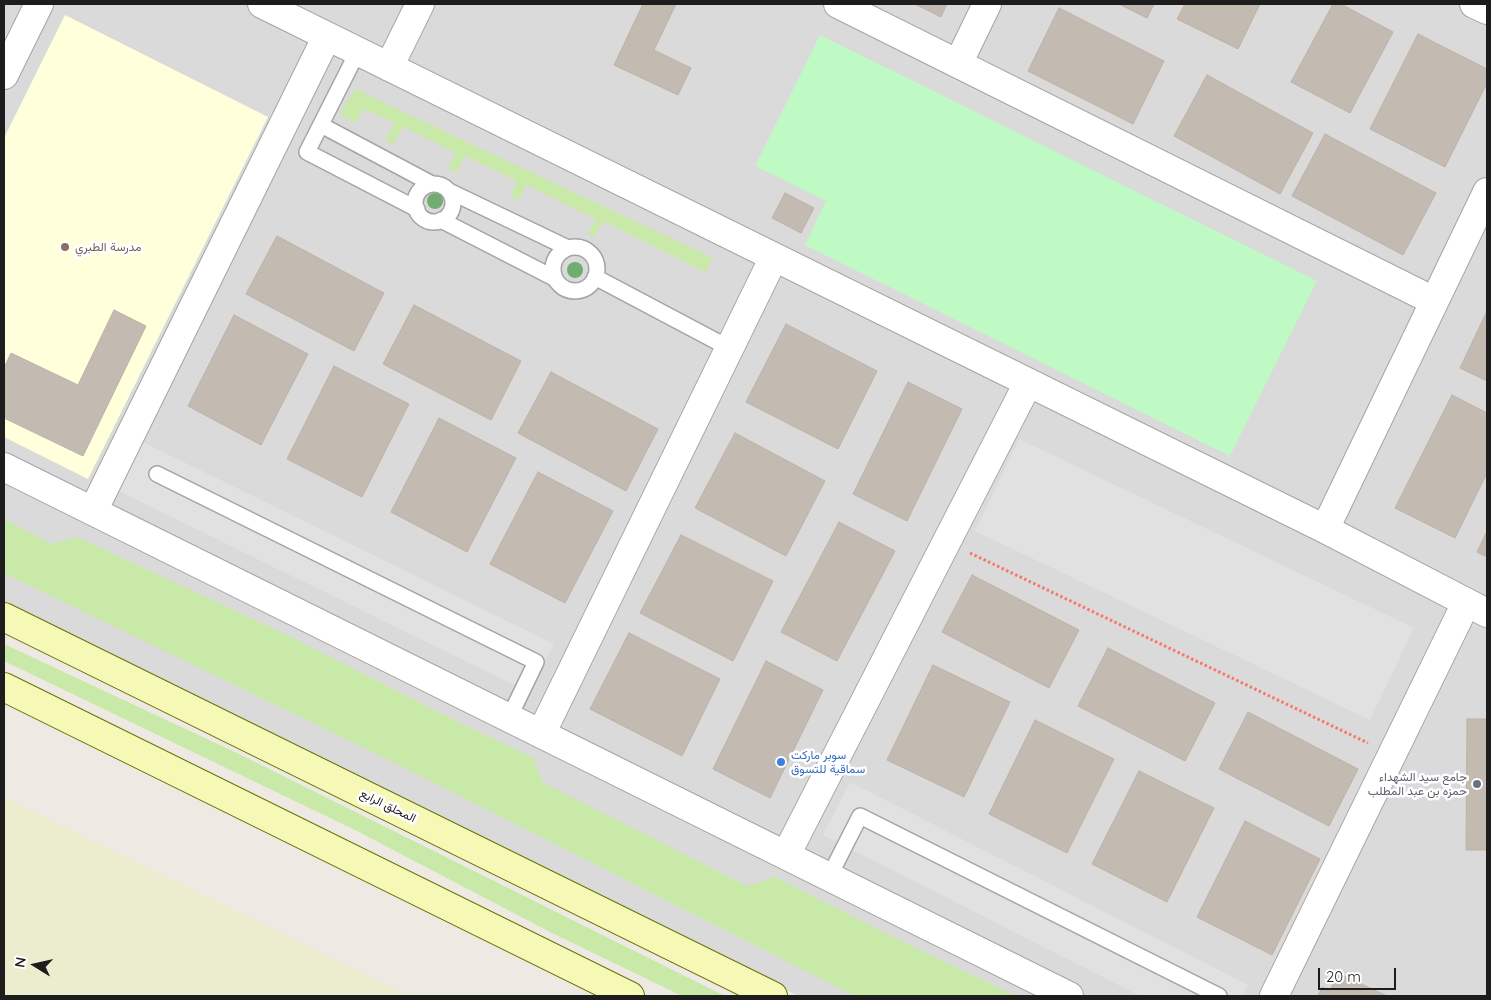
<!DOCTYPE html>
<html>
<head>
<meta charset="utf-8">
<style>
  body { margin:0 }
  #map { position:relative; width:1491px; height:1000px; overflow:hidden; background:#eeeae3; font-family:Quicksand,sans-serif }
  canvas { display:block }
  .frame { position:absolute; inset:0; border:5px solid #1d1d1d; pointer-events:none }
  .north { position:absolute; left:10px; top:940px; width:50px; height:50px; -webkit-text-stroke:4px #fff; paint-order:stroke; rotate:280deg; font-size:14px; font-weight:700; line-height:20px; text-align:center; color:#1d1d1d }
  .north::after { content:''; display:block; margin:auto; width:18px; height:22px; background:#1d1d1d; clip-path:polygon(50% 0,100% 100%,50% 72%,0 100%) }
  .scale { position:absolute; left:1318px; top:968px; width:78px; height:22px; box-sizing:border-box; border:2px solid #1d1d1d; border-top:0; padding-left:6px; font-size:15px; line-height:18px; white-space:nowrap; color:#1d1d1d; -webkit-text-stroke:4px #fff; paint-order:stroke }
</style>
</head>
<body>
<div id="map">
<canvas width="1491" height="1000"></canvas>
<div class="frame"></div>
<div class="north">N</div>
<div class="scale">20 m</div>
</div>
<script>
const ctx = document.querySelector('canvas').getContext('2d');
ctx.lineJoin = 'round';
function fill(path, color) { ctx.fillStyle = color; ctx.fill(path, 'evenodd'); }
const toPath = rows => new Path2D(rows.map(r => 'M' + r).join(''));
function strokePath(path, color, width, dash) { ctx.strokeStyle = color; ctx.lineWidth = width; ctx.lineCap = dash ? 'butt' : 'round'; ctx.setLineDash(dash || []); ctx.stroke(path); }
function label(font, color, halo, rows, align = 'center') {
  ctx.font = font + ' Quicksand,Vazirmatn,sans-serif'; ctx.lineWidth = 5; ctx.setLineDash([]); ctx.textBaseline = 'middle'; ctx.strokeStyle = halo; ctx.fillStyle = color; for (const [text, x, y, turn = 0] of rows) {
    ctx.save(); ctx.translate(x, y); ctx.rotate((+turn || 0) * Math.PI / 180); ctx.textAlign = isNaN(turn) ? turn : align; if (halo) ctx.strokeText(text, 0, 0); ctx.fillText(text, 0, 0); ctx.restore();
  }
}
fill(toPath([
  [4,4,1487,4,1487,996,799,996,4,611]
]), '#dbdada');
fill(toPath([
  [65,15,268,117,88,479,4,437,4,138]
]), '#ffffdb');
fill(toPath([
  [4,797,409,996,4,996]
]), '#ebedce');
fill(toPath([
  [355,89,713,258,705,272,603,221,593,238,588,235,596,219,527,185,518,201,511,195,517,181,465,156,456,173,448,167,456,153,403,127,393,144,385,140,395,123,364,109,355,123,340,114],
  [4,519,51,544,77,537,283,633,452,719,534,758,542,782,747,886,775,877,891,936,1016,996,855,996,389,760,4,573],
  [4,644,239,754,725,996,682,996,550,932,355,830,4,661]
]), '#c8e9a8');
fill(toPath([
  [820,35,1317,281,1230,456,805,245,826,201,755,166]
]), '#bff9c3');
fill(toPath([
  [1019,439,1414,628,1370,720,975,531],
  [143,442,554,644,530,693,119,491],
  [850,782,1248,985,1243,996,1140,996,823,835]
]), '#e1e1e1');
const building = toPath([
  [643,4,676,4,654,50,691,68,678,95,614,65,643,4],
  [915,4,947,4,941,17,915,4],
  [1119,4,1154,4,1147,18,1119,4],
  [1185,4,1260,4,1238,49,1177,19,1185,4],
  [1333,4,1341,4,1393,32,1350,113,1291,82,1333,4],
  [1059,8,1164,61,1133,124,1028,71,1059,8],
  [1418,34,1487,69,1487,83,1445,167,1370,129,1418,34],
  [1207,75,1313,133,1280,194,1174,136,1207,75],
  [1325,134,1436,193,1403,255,1292,196,1325,134],
  [785,193,814,208,801,233,772,218,785,193],
  [277,236,384,293,354,351,246,294,277,236],
  [414,305,521,361,491,420,383,364,414,305],
  [114,310,146,326,83,456,4,418,4,368,11,353,78,385,114,310],
  [1487,311,1487,381,1460,368,1487,311],
  [234,315,308,354,261,445,188,406,234,315],
  [786,324,877,371,838,449,746,402,786,324],
  [334,366,409,404,362,497,287,459,334,366],
  [551,372,658,429,626,491,518,433,551,372],
  [908,382,962,409,907,521,853,494,908,382],
  [1452,395,1487,413,1487,473,1455,538,1395,508,1452,395],
  [439,418,516,458,467,552,391,512,439,418],
  [735,433,825,481,786,556,695,508,735,433],
  [538,472,613,511,565,603,490,564,538,472],
  [839,522,895,551,837,661,781,632,839,522],
  [1487,531,1487,557,1477,552,1487,531],
  [681,535,773,581,733,661,640,613,681,535],
  [972,575,1079,630,1049,688,942,632,972,575],
  [629,633,720,679,682,756,590,709,629,633],
  [1108,648,1215,703,1185,761,1078,706,1108,648],
  [766,661,823,690,770,798,713,769,766,661],
  [933,665,1010,702,964,797,887,760,933,665],
  [1248,712,1358,769,1329,826,1219,769,1248,712],
  [1467,719,1487,719,1487,850,1466,850,1467,719],
  [1035,720,1114,759,1067,853,989,814,1035,720],
  [1139,771,1214,808,1167,902,1092,864,1139,771],
  [1245,821,1320,859,1272,955,1197,917,1245,821],
  [1338,973,1387,996,1318,996,1322,987,1330,991,1338,973]
]);
fill(building, '#c3bab2');
strokePath(building, '#c0b1a5', 1);
const service = toPath([
  [358,51,307,152,417,209],
  [321,125,432,184],
  '415 203a19 19 0 1 1 38 0a19 19 0 1 1-38 0Z',
  [449,191,568,248],
  [441,220,554,278],
  '553 269a22 22 0 1 1 44 0a22 22 0 1 1-44 0Z',
  [595,277,729,348],
  [157,474,536,662,509,718],
  [829,877,860,816,1219,996]
]);
const minor = toPath([
  [262,4,1325,529,1487,613],
  [838,4,1434,301],
  [958,64,987,4],
  [389,67,420,4],
  [4,75,39,4],
  [4,467,1069,996],
  [93,511,327,36],
  [1325,529,1487,192],
  [541,734,774,257],
  [786,855,1028,383],
  [1274,996,1466,603]
]);
const tertiary = toPath([
  [1474,4,1487,10]
]);
const secondary = toPath([
  [4,617,773,996],
  [4,687,630,996]
]);
strokePath(service, '#a4a4a4', 18);
strokePath(minor, '#a4a4a4', 30);
strokePath(tertiary, '#a4a4a4', 30);
strokePath(secondary, '#687305', 30);
strokePath(toPath([
  [970,553,1368,743]
]), '#f97768', 3, [2.5, 2.5]);
strokePath(service, '#fff', 15);
strokePath(minor, '#fff', 28);
strokePath(tertiary, '#fff', 28);
strokePath(secondary, '#f6f9b6', 28);
ctx.fillStyle = '#71ad71';
for (const [x, y] of [
  [435,201],
  [575,270]
]) { ctx.beginPath(); ctx.arc(x, y, 8, 0, 2 * Math.PI); ctx.fill(); }
for (const [x, y, r, color] of [
  [65,247,5,"#8d6e63"],
  [781,762,5,"#3f7fe0"],
  [1477,784,5,"#6b7280"]
]) { const dot = new Path2D(); dot.arc(x, y, r, 0, 2 * Math.PI); ctx.fillStyle = color; ctx.fill(dot); strokePath(dot, '#fff', 2); }
label('12px', '#785e54', '#fff', [
  ["مدرسة الطبري",75,247]
], 'left');
label('12px', '#366cbe', '#fff', [
  ["سوبر ماركت",791,755],
  ["سماقية للتسوق",791,769]
], 'left');
label('12px', '#5b616d', '#fff', [
  ["جامع سيد الشهداء",1467,777],
  ["حمزه بن عبد المطلب",1467,791]
], 'right');
label('12px', '#1d1d1d', '#fff', [
  ["المحلق الرابع",388,806,26]
]);
</script>
</body>
</html>
